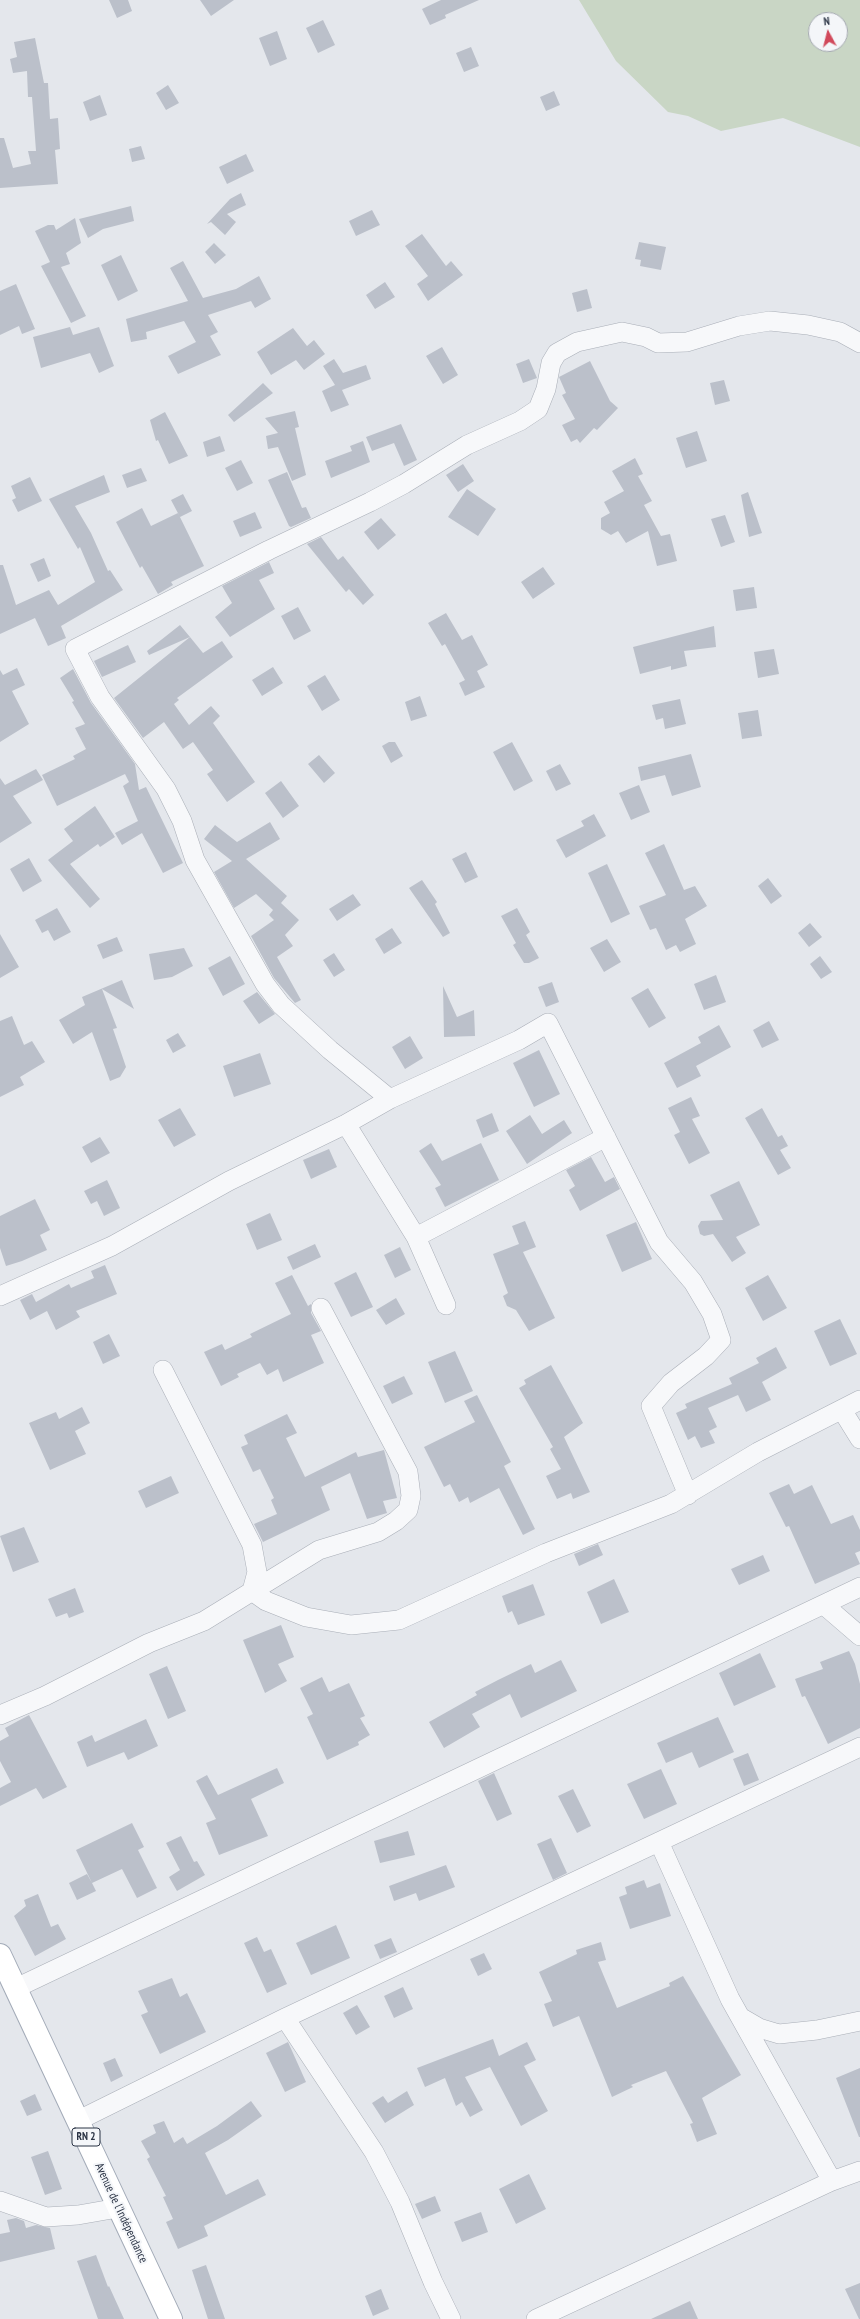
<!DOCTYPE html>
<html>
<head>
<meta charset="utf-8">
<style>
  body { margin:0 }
  #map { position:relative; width:860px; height:2319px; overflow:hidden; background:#e4e7ec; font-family:"PT Sans Narrow",sans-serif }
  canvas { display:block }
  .north { position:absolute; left:808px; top:12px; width:40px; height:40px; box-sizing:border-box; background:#f4f6f9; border:1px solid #a4a8b1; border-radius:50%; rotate:353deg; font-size:11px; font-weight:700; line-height:16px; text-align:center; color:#2b3445 }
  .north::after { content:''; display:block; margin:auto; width:14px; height:18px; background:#d1495b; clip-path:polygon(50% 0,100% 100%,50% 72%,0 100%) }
</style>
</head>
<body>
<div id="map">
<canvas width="860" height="2319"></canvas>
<div class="north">N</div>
</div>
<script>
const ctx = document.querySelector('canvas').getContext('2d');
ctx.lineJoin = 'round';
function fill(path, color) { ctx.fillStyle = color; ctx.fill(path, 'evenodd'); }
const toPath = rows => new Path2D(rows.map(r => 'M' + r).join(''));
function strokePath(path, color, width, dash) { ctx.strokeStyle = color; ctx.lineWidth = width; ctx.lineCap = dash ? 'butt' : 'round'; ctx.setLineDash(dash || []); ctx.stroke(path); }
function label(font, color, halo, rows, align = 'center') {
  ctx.font = font + ' "PT Sans Narrow",sans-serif'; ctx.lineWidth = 4; ctx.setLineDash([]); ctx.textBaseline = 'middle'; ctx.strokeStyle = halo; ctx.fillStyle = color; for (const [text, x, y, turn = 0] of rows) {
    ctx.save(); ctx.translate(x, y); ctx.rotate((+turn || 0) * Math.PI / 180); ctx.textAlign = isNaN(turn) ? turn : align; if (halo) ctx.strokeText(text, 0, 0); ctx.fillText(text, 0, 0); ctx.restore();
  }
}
fill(toPath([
  [579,0,860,0,860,147,783,118,721,131,688,116,668,112,616,61],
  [816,20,840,20,840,44,816,44]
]), '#c9d6c5');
fill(toPath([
  [109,0,128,0,132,11,117,18],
  [200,0,234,0,211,16],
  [441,0,479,0,445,15,446,18,430,25,422,9],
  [323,20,335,45,318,53,306,28],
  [277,31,287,59,270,66,259,38],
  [35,38,44,83,48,83,50,119,58,118,60,149,55,150,58,184,0,188,0,138,4,138,13,168,31,164,28,151,36,151,32,97,28,97,27,71,13,73,10,59,17,57,14,42],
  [471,47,479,66,464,72,456,53],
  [168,85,179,103,166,110,156,93],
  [554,91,560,105,546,111,540,97],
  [100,95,107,115,90,121,83,102],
  [141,146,145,159,132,162,129,149],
  [246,154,254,171,227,184,219,167],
  [241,193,246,205,227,214,236,222,225,235,211,222,207,224,230,199],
  [131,206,134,221,103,229,88,238,79,219],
  [372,210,380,225,356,236,349,221],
  [75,218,81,243,66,253,70,264,61,267,86,316,71,323,41,266,50,262,35,231,48,225,54,225,56,230],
  [422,234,446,266,451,261,463,275,428,301,417,284,428,276,405,246],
  [639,242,666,247,661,270,640,266,641,260,635,259],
  [214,243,226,255,215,264,205,252],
  [121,255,138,291,118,301,101,265],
  [183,261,203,298,236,289,259,276,271,299,255,308,251,301,208,315,218,332,210,336,221,355,178,374,168,356,196,342,184,321,146,332,147,339,131,342,126,319,188,301,170,268],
  [385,282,395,297,375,309,366,295],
  [16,284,35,329,22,334,19,326,0,335,0,291],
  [587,289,592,308,577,312,572,293],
  [70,327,73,335,99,327,114,366,99,373,90,353,41,368,33,337],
  [293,328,307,346,314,340,325,354,304,370,296,360,271,375,257,352],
  [442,347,458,375,443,384,426,356],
  [334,359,343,373,366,365,371,379,342,390,349,405,331,412,322,391,335,385,323,366],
  [529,359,537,378,523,383,516,364],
  [590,361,610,401,618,408,597,430,594,428,580,443,577,439,571,442,562,425,575,419,562,395,566,393,559,377],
  [724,380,730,401,715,405,710,383],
  [263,383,273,393,234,422,228,415],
  [295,411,299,427,295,428,306,475,292,481,278,447,268,449,266,436,278,433,265,418],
  [165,412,188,456,169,464,158,440,156,441,150,420],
  [401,424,417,460,404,466,394,443,372,451,366,437],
  [697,431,707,461,686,468,676,438],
  [220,436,225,451,207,457,203,442],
  [363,441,370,462,331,478,325,461,352,451,350,446],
  [635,458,643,474,638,476,652,501,644,505,661,536,670,534,677,561,657,566,648,531,626,543,618,531,611,535,601,529,601,518,610,513,604,502,624,491,612,471],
  [241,460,253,483,237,491,225,468],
  [463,464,474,481,458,492,446,475],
  [141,468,147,481,127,488,122,475],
  [287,472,302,508,306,507,311,518,291,527,289,526,268,480],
  [104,475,110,492,75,506,91,533,108,571,110,570,123,590,61,626,66,638,48,646,35,618,0,634,0,565,3,565,16,605,49,590,58,605,95,582,80,547,78,549,49,499],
  [30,477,42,501,18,512,12,500,16,498,11,486],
  [467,489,496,509,478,536,448,517],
  [748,492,762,533,749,537,741,495],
  [183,494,192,511,180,517,171,500],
  [142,508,151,526,178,513,204,566,171,582,173,585,158,594,142,566,140,568,116,522],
  [255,512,262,528,240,537,233,521],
  [725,515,735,542,721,547,711,519],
  [381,518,396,535,378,550,364,532],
  [321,537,338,560,343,556,374,595,363,605,349,589,346,592,307,544],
  [44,558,51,576,38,582,30,564],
  [269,562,274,573,259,580,275,609,230,637,215,617,232,603,222,586],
  [543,567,555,584,533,599,521,582],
  [754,587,757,608,736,611,733,590],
  [298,607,311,631,294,640,281,616],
  [446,613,462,640,472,635,488,665,477,671,485,687,465,696,459,683,465,680,445,644,442,646,428,623],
  [180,625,190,637,149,655,147,651],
  [714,626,716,647,684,651,687,666,671,670,671,666,640,674,633,647],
  [190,637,203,653,222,641,233,657,177,698,179,700,174,704,189,725,211,706,220,716,213,723,255,782,227,802,207,774,213,770,193,742,183,749,164,722,143,738,114,698],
  [128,645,136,662,102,677,94,661],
  [774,649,779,674,758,678,754,652],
  [273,667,283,683,262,696,252,680],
  [17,668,25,685,12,691,29,724,0,742,0,670,3,675],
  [73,669,91,703,135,764,139,790,146,787,183,863,163,873,142,833,122,845,115,833,138,821,123,786,129,782,125,774,57,806,42,775,75,759,73,756,86,749,75,728,85,724,72,702,74,701,60,678],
  [325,675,340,700,322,711,307,686],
  [420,696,427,716,411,721,405,702],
  [680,699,686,724,665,729,663,718,656,720,652,705],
  [758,710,762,736,742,739,738,713],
  [389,742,395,742,403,756,391,763,382,746],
  [512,742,533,781,514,791,493,752],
  [691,754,701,787,672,796,665,775,641,781,638,767],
  [319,755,335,773,324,783,308,764],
  [560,764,571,784,556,791,546,771],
  [36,769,43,780,13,796,32,823,0,843,0,778,5,785],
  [281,781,299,806,283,818,265,793],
  [639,785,650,812,631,820,619,793],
  [95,806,115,837,100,847,98,844,70,864,100,899,90,908,48,860,73,841,64,829],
  [594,814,606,836,566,858,556,840,584,826,581,821],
  [270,822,280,839,246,859,287,896,281,903,299,920,285,935,293,946,277,957,301,1000,295,1003,274,978,251,936,274,920,269,915,273,910,256,894,234,908,214,872,232,861,204,839,215,825,237,842],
  [664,844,684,890,695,886,707,906,685,919,696,944,680,952,676,945,666,950,656,928,650,930,639,906,666,895,645,853],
  [466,852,478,877,465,883,452,859],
  [29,858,42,881,23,892,10,869],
  [607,864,630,914,611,923,588,873],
  [768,878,782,896,771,904,758,886],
  [422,880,437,902,435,904,450,933,443,937,409,888],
  [353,894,361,905,337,921,329,909],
  [57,908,71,932,54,941,48,930,42,933,35,920],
  [517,908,530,932,526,935,539,958,529,963,524,963,513,945,516,943,501,916],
  [810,923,822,937,809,947,798,933],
  [392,928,402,943,384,954,375,939],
  [0,934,19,967,0,978],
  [117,937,123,951,103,959,97,945],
  [607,939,621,962,604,972,590,948],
  [184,948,193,966,172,977,154,980,149,954],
  [334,953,345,970,334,977,323,960],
  [230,956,245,984,223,996,208,968],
  [820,956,832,972,821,979,810,964],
  [716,975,726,1002,704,1010,694,984],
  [122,980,134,1009,102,989,117,1028,113,1029,126,1067,120,1077,110,1081,92,1032,73,1044,59,1020,85,1005,82,997],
  [552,982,559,1002,546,1007,538,987],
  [443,986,457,1017,474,1010,475,1036,444,1037],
  [648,988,666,1018,649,1028,631,998],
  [257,992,275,1014,259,1024,243,1001],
  [12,1016,24,1045,32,1041,45,1062,20,1077,24,1085,0,1097,0,1021],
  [769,1021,779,1040,762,1048,753,1030],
  [719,1025,731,1047,696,1066,701,1076,677,1088,664,1063,701,1043,698,1037],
  [178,1033,186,1046,173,1053,166,1040],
  [410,1036,423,1058,405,1069,392,1047],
  [539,1050,560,1094,534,1107,513,1063],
  [260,1053,271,1084,234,1097,223,1066],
  [691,1097,700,1116,692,1119,710,1153,689,1164,674,1135,680,1132,668,1108],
  [180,1108,196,1135,174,1147,158,1120],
  [762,1108,778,1137,782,1135,788,1146,780,1150,791,1168,778,1175,745,1118],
  [492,1113,499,1131,483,1138,476,1120],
  [530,1115,542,1134,564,1120,572,1133,527,1164,506,1131],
  [100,1137,110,1153,91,1163,82,1147],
  [431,1143,442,1161,481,1143,499,1180,445,1207,435,1188,441,1185,419,1151],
  [329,1149,337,1167,311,1179,303,1160],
  [591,1157,605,1182,614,1177,620,1189,580,1211,569,1190,575,1186,566,1170],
  [107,1180,120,1208,104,1216,97,1201,91,1204,84,1191],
  [739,1181,760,1225,736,1237,746,1253,732,1262,713,1234,704,1236,700,1234,698,1226,701,1221,723,1220,710,1195],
  [35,1199,50,1230,40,1235,47,1250,22,1261,6,1266,0,1248,0,1216],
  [270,1213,282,1240,257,1250,246,1224],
  [525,1221,536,1247,523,1252,555,1318,529,1331,516,1310,507,1306,503,1296,508,1293,493,1254,519,1244,512,1226],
  [636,1222,652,1259,622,1272,606,1235],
  [315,1244,321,1257,293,1270,287,1257],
  [400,1247,411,1270,395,1278,384,1255],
  [105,1265,117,1294,76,1311,80,1317,56,1330,47,1311,30,1320,20,1300,32,1294,36,1302,69,1284,71,1288,94,1278,91,1271],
  [356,1272,373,1307,351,1317,334,1283],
  [292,1275,308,1306,311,1304,311,1313,321,1331,311,1335,324,1363,283,1382,278,1369,267,1375,260,1363,237,1374,239,1377,221,1386,204,1352,222,1344,225,1350,252,1337,250,1334,291,1314,275,1283],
  [768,1275,787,1308,763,1321,745,1288],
  [396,1298,405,1314,386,1325,376,1310],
  [840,1319,857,1354,830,1366,814,1331],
  [109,1334,120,1356,103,1364,93,1342],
  [776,1347,787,1368,762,1382,771,1400,746,1412,738,1395,708,1408,717,1427,709,1431,715,1443,701,1448,695,1436,688,1440,676,1413,687,1408,685,1404,732,1384,729,1378,759,1363,756,1358],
  [455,1351,473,1391,445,1403,428,1362],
  [551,1365,583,1423,564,1437,590,1492,573,1499,571,1493,557,1499,546,1476,561,1469,550,1449,553,1447,519,1388,526,1384,524,1380],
  [404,1376,413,1394,392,1404,383,1386],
  [477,1395,511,1462,504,1466,535,1529,523,1535,499,1488,470,1503,468,1497,459,1502,450,1484,444,1487,424,1447,475,1422,464,1401],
  [82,1407,90,1423,75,1431,86,1454,50,1470,29,1423,56,1412,59,1419],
  [287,1414,297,1433,286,1438,305,1477,356,1452,358,1457,384,1450,397,1498,383,1501,387,1513,367,1519,350,1473,321,1487,330,1510,263,1542,254,1524,277,1514,271,1500,274,1498,260,1469,253,1472,241,1447,248,1444,244,1435],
  [171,1476,179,1493,146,1508,138,1491],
  [789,1484,794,1494,812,1485,831,1524,853,1515,860,1530,860,1551,855,1553,860,1564,815,1584,789,1526,786,1527,769,1493],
  [24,1527,39,1562,13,1572,0,1536],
  [598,1544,603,1555,579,1566,574,1554],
  [763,1555,770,1571,739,1585,731,1569],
  [614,1579,629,1612,601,1624,587,1592],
  [533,1584,545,1615,518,1625,512,1611,508,1613,502,1596],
  [75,1588,84,1612,69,1618,67,1613,56,1617,48,1599],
  [281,1625,294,1657,278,1664,287,1681,265,1693,243,1640],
  [849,1651,855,1664,860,1684,860,1728,828,1744,805,1696,802,1697,795,1679,823,1669,820,1662],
  [760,1653,776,1687,734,1706,719,1673],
  [561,1660,577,1691,521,1718,510,1694,472,1714,480,1727,444,1748,429,1722,477,1695,475,1692,498,1680,531,1664,535,1673],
  [167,1666,186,1711,168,1719,149,1674],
  [322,1677,329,1692,349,1683,365,1716,360,1718,370,1735,358,1742,359,1745,327,1760,307,1717,313,1714,300,1688],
  [29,1715,67,1787,43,1799,36,1788,0,1806,0,1788,11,1782,0,1761,0,1741,9,1736,5,1728],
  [718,1717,734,1752,699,1768,692,1752,666,1763,657,1743],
  [146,1719,158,1746,128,1760,124,1752,87,1767,77,1742,92,1735,95,1742],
  [748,1753,759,1780,744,1786,733,1759],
  [277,1768,284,1783,251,1799,268,1836,219,1855,206,1823,216,1819,196,1781,207,1775,218,1795],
  [661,1769,677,1804,644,1819,627,1784],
  [494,1773,512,1814,497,1821,478,1781],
  [573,1789,591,1826,577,1833,558,1796],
  [132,1823,144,1847,138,1850,157,1888,137,1898,122,1869,92,1883,96,1891,77,1900,69,1883,87,1874,92,1883,76,1850],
  [408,1831,415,1855,380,1863,374,1841],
  [181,1836,194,1862,197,1861,205,1875,177,1891,169,1877,180,1870,166,1843],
  [551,1838,567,1873,553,1880,537,1844],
  [446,1865,455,1887,419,1901,416,1893,394,1901,389,1886],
  [644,1880,647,1888,660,1883,671,1916,630,1929,619,1897,627,1894,625,1887],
  [38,1894,51,1927,58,1924,66,1939,35,1956,14,1916,26,1906,24,1900],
  [336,1925,350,1958,311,1975,296,1943],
  [257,1937,264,1952,271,1949,287,1984,267,1993,244,1943],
  [391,1938,397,1952,380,1959,374,1945],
  [601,1942,606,1960,598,1962,617,2008,670,1986,669,1983,683,1976,741,2075,702,2098,717,2134,697,2142,690,2124,693,2123,666,2071,631,2085,633,2087,612,2097,579,2016,553,2027,544,2004,552,2001,539,1972,577,1954,576,1950],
  [484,1953,492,1969,478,1976,470,1959],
  [172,1978,180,1997,187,1993,206,2032,160,2054,141,2015,148,2012,138,1991],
  [403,1987,413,2009,394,2018,384,1996],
  [357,2005,370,2027,356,2035,343,2013],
  [493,2039,499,2056,527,2042,536,2060,524,2066,548,2111,521,2126,490,2067,465,2077,483,2110,470,2117,462,2102,456,2106,445,2078,425,2087,417,2068],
  [288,2042,306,2082,285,2092,266,2053],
  [115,2058,123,2076,111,2082,103,2063],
  [860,2068,860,2137,859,2137,836,2078],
  [407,2091,414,2105,385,2123,372,2103,383,2096,388,2103],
  [35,2094,42,2110,27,2116,20,2101],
  [251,2101,262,2116,228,2140,205,2153,226,2195,258,2179,266,2195,204,2226,208,2236,178,2249,166,2222,173,2219,163,2197,166,2196,147,2159,150,2157,141,2141,156,2133,153,2125,164,2121,174,2143,183,2137,187,2144,217,2126],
  [48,2151,62,2189,45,2195,31,2157],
  [529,2174,546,2209,516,2224,499,2189],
  [435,2196,441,2211,422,2219,415,2204],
  [481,2212,488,2232,462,2242,454,2222],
  [16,2218,24,2221,26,2228,36,2225,50,2228,55,2249,0,2262,0,2234,10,2232,7,2220],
  [96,2255,108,2287,109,2286,124,2319,98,2319,77,2261],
  [206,2265,225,2319,208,2319,192,2270],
  [860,2283,860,2319,859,2319,845,2289],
  [381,2289,389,2309,373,2316,365,2296],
  [690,2301,698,2319,651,2319]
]), '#bbc0ca');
const minor = toPath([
  [390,1099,330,1050,281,1005,265,984,195,860,182,821,166,789,100,697,75,649,269,550,370,502,404,484,467,445,520,421,538,409,546,389,551,363,557,353,577,342,622,332,646,337,658,343,687,342,739,326,770,321,808,325,840,332,860,343],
  [346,1124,416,1237,446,1305],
  [416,1237,606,1137],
  [0,1296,112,1246,229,1181,346,1124,390,1099,519,1040,548,1023,659,1242,693,1282,712,1314,721,1340,706,1356,671,1383,651,1406,688,1495],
  [163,1370,252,1545,257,1572,252,1591,266,1601,306,1617,351,1625,399,1620,546,1553,671,1504,758,1452,860,1400],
  [842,1410,860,1439],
  [824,1605,860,1636],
  [0,1715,45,1696,149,1643,204,1621,319,1550,378,1532,396,1521,408,1510,411,1496,408,1472,321,1308],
  [659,1842,730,1999,832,2181],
  [16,1988,860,1587],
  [740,2017,759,2028,779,2034,817,2030,860,2021],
  [285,2018,374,2152,400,2202,433,2282,451,2319],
  [79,2120,285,2018,860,1747],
  [0,2201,46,2217,78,2215,118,2208],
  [536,2319,832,2181,860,2171]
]);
const primary = toPath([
  [0,1955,171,2319]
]);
strokePath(minor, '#a9aeb7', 20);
strokePath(primary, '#a3abb8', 24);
strokePath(minor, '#f7f8fa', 19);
strokePath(primary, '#fff', 22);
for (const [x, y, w] of [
  [86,2137,28]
]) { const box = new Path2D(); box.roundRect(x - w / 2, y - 9, w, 18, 3); ctx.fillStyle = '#f4f6f9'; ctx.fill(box); strokePath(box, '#2b3445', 1); }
label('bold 11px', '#2b3445', null, [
  ["RN 2",86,2137]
]);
label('12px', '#2b3445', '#f4f6f9', [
  ["Avenue de l'Indépendance",121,2213,65]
]);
</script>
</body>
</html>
